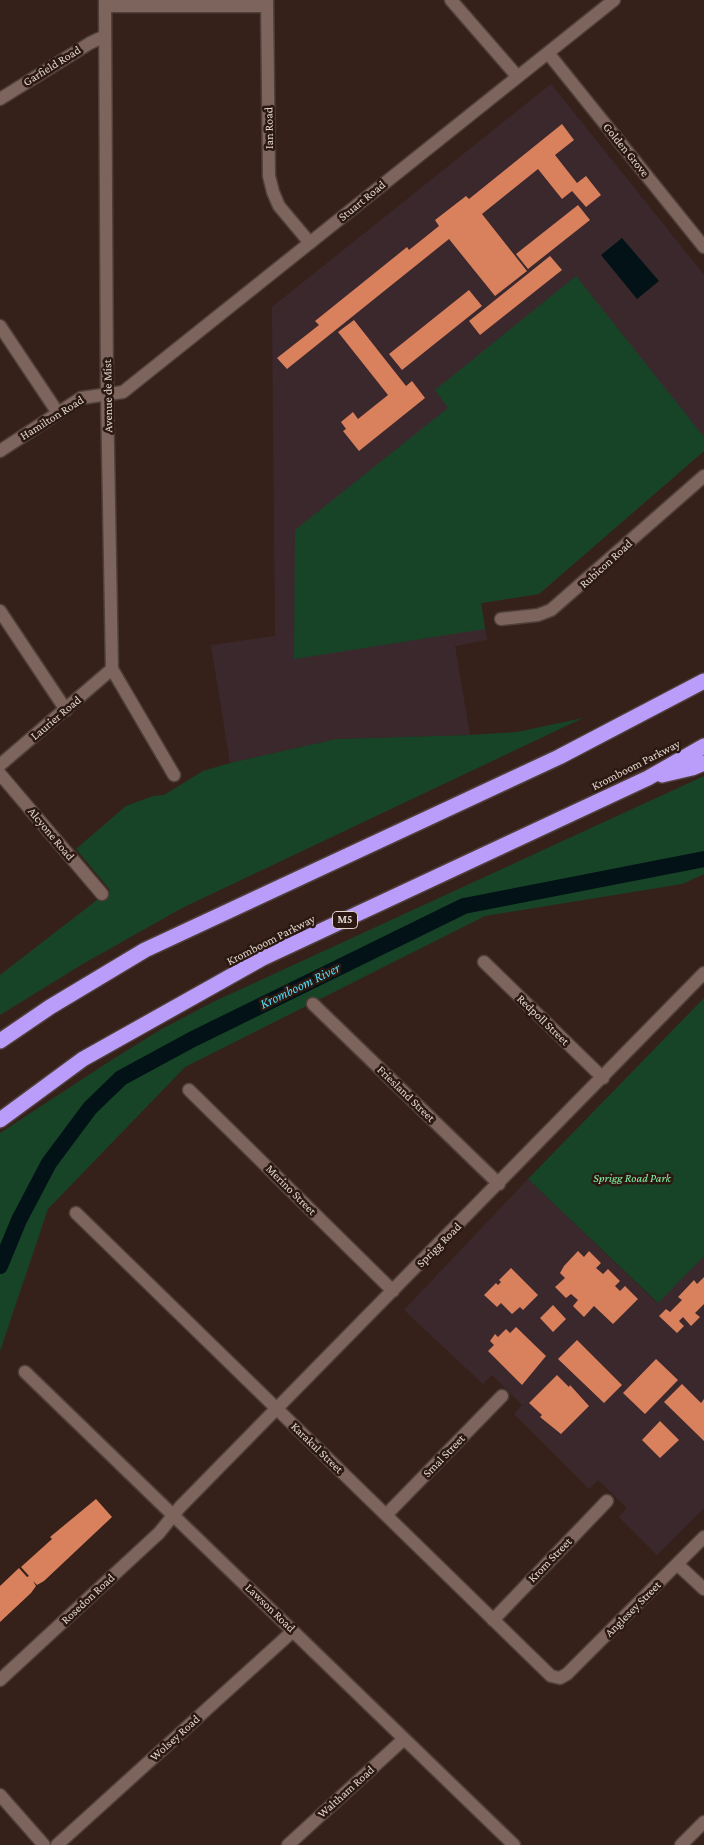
<!DOCTYPE html>
<html>
<head>
<meta charset="utf-8">
<style>
  body { margin:0 }
  canvas { display:block; background:#35211a }
</style>
</head>
<body>
<canvas width="704" height="1845"></canvas>
<script>
const ctx = document.querySelector('canvas').getContext('2d');
ctx.lineJoin = 'round';
function fill(path, color) { ctx.fillStyle = color; ctx.fill(path, 'evenodd'); }
const toPath = rows => new Path2D(rows.map(r => 'M' + r).join(''));
function strokePath(path, color, width, dash) { ctx.strokeStyle = color; ctx.lineWidth = width; ctx.lineCap = dash ? 'butt' : 'round'; ctx.setLineDash(dash || []); ctx.stroke(path); }
function label(font, color, halo, rows, align = 'center') {
  ctx.font = font + ' "Crimson Pro",serif'; ctx.lineWidth = 5; ctx.setLineDash([]); ctx.textBaseline = 'middle'; ctx.strokeStyle = halo; ctx.fillStyle = color; for (const [text, x, y, turn = 0] of rows) {
    ctx.save(); ctx.translate(x, y); ctx.rotate((+turn || 0) * Math.PI / 180); ctx.textAlign = isNaN(turn) ? turn : align; if (halo) ctx.strokeText(text, 0, 0); ctx.fillText(text, 0, 0); ctx.restore();
  }
}
fill(toPath([
  [551,84,704,275,704,451,539,594,481,603,487,640,455,646,470,735,336,739,230,763,211,645,275,636,272,307],
  [528,1179,657,1303,704,1256,704,1508,657,1555,619,1517,627,1508,598,1480,589,1489,514,1414,522,1405,492,1375,483,1384,404,1310]
]), '#3b282d');
fill(toPath([
  [576,276,704,437,704,451,539,594,481,603,485,629,294,659,295,530,448,408,435,390],
  [583,718,182,908,81,965,0,1015,0,975,110,890,76,849,126,806,153,796,164,795,203,771,230,763,336,739,470,735,517,732],
  [704,776,704,874,682,884,485,916,185,1067,48,1209,0,1351,0,1133,110,1061,160,1030,213,1002],
  [704,998,704,1256,658,1303,528,1179]
]), '#174427');
fill(toPath([
  [622,238,659,281,637,299,601,255]
]), '#031216');
strokePath(toPath([
  [0,1266,19,1220,49,1163,90,1108,121,1078,193,1039,464,906,704,859]
]), '#031216', 16);
fill(toPath([
  [562,124,574,140,555,155,577,183,586,176,601,195,586,207,572,191,562,199,538,169,482,214,527,271,495,296,449,239,287,369,277,358,319,325,315,321,407,247,409,250,439,226,435,220,466,196,469,199],
  [578,205,590,220,528,269,516,254],
  [550,256,562,270,480,335,469,321],
  [469,290,482,306,402,370,389,354],
  [354,320,406,386,412,381,425,398,359,451,343,431,346,429,341,422,353,412,358,419,388,395,338,332],
  [578,1251,584,1257,589,1251,601,1263,596,1268,603,1274,608,1269,620,1281,615,1286,620,1291,625,1286,638,1299,613,1324,594,1306,584,1317,573,1306,578,1300,571,1294,566,1298,555,1287,565,1278,560,1273,564,1266],
  [511,1268,538,1295,523,1310,520,1307,512,1314,501,1303,497,1307,484,1295,496,1283,498,1285,501,1282,499,1280],
  [704,1277,704,1304,695,1313,700,1317,691,1326,683,1317,679,1321,684,1326,677,1333,659,1316,666,1309,670,1312,682,1300,678,1297,694,1280,697,1284],
  [553,1305,566,1319,553,1332,540,1318],
  [516,1327,546,1356,522,1385,488,1351,494,1345,490,1341,495,1334,498,1337,506,1329,510,1333],
  [577,1340,622,1385,604,1403,558,1359],
  [656,1359,678,1380,645,1414,623,1393],
  [557,1375,569,1387,570,1385,589,1406,561,1434,540,1417,542,1415,529,1403],
  [682,1384,701,1403,704,1399,704,1441,664,1402],
  [660,1421,679,1440,660,1458,642,1440],
  [96,1499,112,1517,44,1581,37,1585,33,1581,36,1586,31,1593,0,1622,0,1586,19,1568,27,1577,29,1576,21,1567,52,1539,50,1537]
]), '#d9805d');
const street = toPath([
  [105,0,107,395,112,669,174,775],
  [267,0,269,176,273,192,279,206,310,243],
  [451,0,517,76],
  [105,6,267,6],
  [548,53,704,247],
  [0,99,90,43,105,36],
  [0,326,58,413],
  [0,451,81,398,123,392,614,0],
  [0,611,66,710],
  [501,619,538,615,551,610,704,476],
  [0,765,112,669],
  [0,774,102,894],
  [484,962,603,1078],
  [313,1004,499,1184],
  [189,1090,393,1291],
  [76,1213,551,1676,560,1678,567,1674,704,1537],
  [25,1372,514,1845],
  [386,1515,502,1396],
  [677,1564,704,1589],
  [493,1620,607,1501],
  [0,1680,159,1533,180,1507,704,973],
  [0,1795,44,1845],
  [57,1845,293,1631],
  [288,1845,404,1739],
  [681,1845,704,1822]
]);
const highway = toPath([
  [662,775,692,768,704,763],
  [0,1041,50,1007,145,950,559,757,704,681],
  [0,1120,83,1059,263,958,648,778,704,746]
]);
strokePath(street, '#4f3e39', 15);
strokePath(highway, '#4f3e39', 18);
strokePath(street, '#7d655d', 12);
strokePath(highway, '#ba9dfa', 15);
for (const [x, y, w] of [
  [345,920,25]
]) { const box = new Path2D(); box.roundRect(x - w / 2, y - 8.5, w, 17, 4); ctx.fillStyle = '#2b1811'; ctx.fill(box); strokePath(box, '#e0d3ce', 1); }
label('bold 11px', '#e0d3ce', null, [
  ["M5",345,920]
]);
label('12px', '#e0d3ce', '#2b1811', [
  ["Garfield Road",52,66,-32],
  ["Ian Road",269,128,-91],
  ["Golden Grove",626,150,51],
  ["Stuart Road",362,201,-39],
  ["Avenue de Mist",108,396,-91],
  ["Hamilton Road",52,418,-32],
  ["Rubicon Road",606,564,-42],
  ["Laurier Road",56,718,-40],
  ["Kromboom Parkway",636,765,-27],
  ["Alcyone Road",51,834,50],
  ["Kromboom Parkway",271,940,-27],
  ["Redpoll Street",543,1020,44],
  ["Friesland Street",406,1094,44],
  ["Merino Street",291,1190,45],
  ["Sprigg Road",439,1245,-45],
  ["Karakul Street",317,1448,44],
  ["Smal Street",444,1456,-46],
  ["Krom Street",550,1560,-46],
  ["Rosedon Road",88,1599,-43],
  ["Lawson Road",270,1608,44],
  ["Anglesey Street",633,1609,-45],
  ["Wolsey Road",175,1738,-42],
  ["Waltham Road",346,1792,-42]
]);
label('italic 12px', '#80f3a5', '#2b1811', [
  ["Sprigg Road Park",632,1178]
]);
label('italic 14px', '#52daf4', '#2b1811', [
  ["Kromboom River",300,986,-26]
]);
</script>
</body>
</html>
